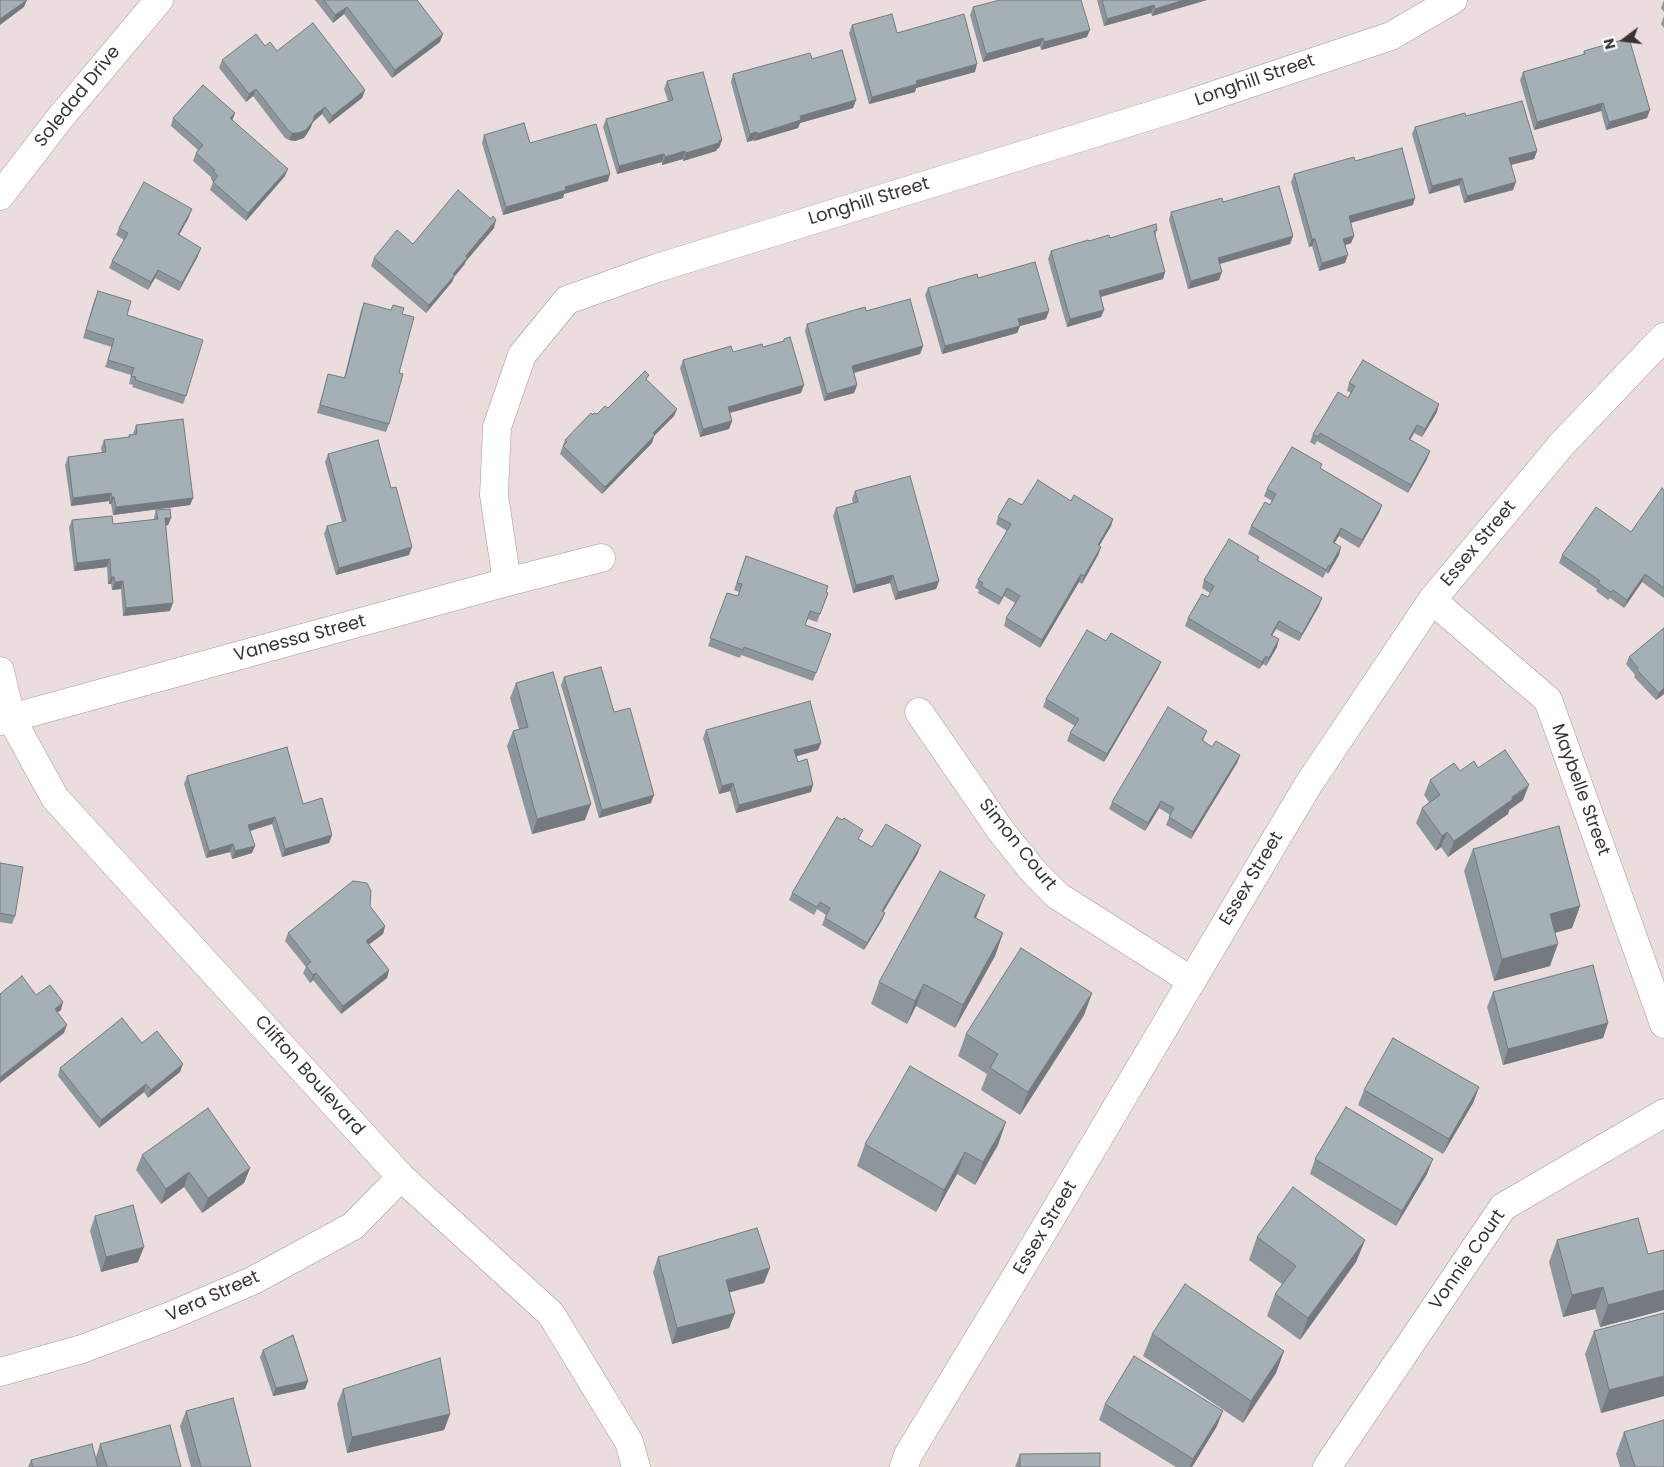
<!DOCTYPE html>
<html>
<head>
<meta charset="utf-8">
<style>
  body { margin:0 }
  #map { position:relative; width:1664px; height:1467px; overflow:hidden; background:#ebddde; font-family:Poppins,sans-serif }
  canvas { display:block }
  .north { position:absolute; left:1599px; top:15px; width:50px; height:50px; -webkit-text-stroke:4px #fff; paint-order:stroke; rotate:255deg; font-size:14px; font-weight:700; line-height:20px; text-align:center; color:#393334 }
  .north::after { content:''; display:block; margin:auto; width:18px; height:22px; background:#393334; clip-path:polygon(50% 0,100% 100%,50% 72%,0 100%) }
</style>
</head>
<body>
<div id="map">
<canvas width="1664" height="1467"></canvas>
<div class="north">N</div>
</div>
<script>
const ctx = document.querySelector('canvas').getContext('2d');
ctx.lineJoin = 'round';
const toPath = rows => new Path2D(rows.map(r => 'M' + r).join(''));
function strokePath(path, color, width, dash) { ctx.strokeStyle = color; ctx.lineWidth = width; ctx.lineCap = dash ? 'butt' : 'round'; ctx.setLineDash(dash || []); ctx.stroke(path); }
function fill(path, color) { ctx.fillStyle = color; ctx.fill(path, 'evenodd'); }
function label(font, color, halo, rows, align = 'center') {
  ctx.font = font + ' Poppins,sans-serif'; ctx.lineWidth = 4.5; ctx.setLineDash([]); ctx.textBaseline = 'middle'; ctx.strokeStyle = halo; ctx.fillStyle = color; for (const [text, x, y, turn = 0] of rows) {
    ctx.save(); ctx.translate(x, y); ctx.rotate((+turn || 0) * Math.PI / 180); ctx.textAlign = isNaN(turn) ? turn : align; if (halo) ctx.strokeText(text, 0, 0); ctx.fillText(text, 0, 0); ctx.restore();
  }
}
const minor = toPath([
  [0,196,60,118,159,0],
  [507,582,494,495,497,427,522,355,567,300,657,268,1185,105,1391,36,1453,0],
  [1432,600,1548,700,1664,1024],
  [0,671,11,718,55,798,401,1177,551,1314,629,1442,636,1467],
  [919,712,1001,831,1033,871,1058,896,1192,981],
  [0,721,507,582,601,558],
  [0,1372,82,1349,170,1316,254,1280,353,1226,401,1177],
  [904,1467,908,1455,1026,1260,1308,785,1432,600,1562,444,1664,337],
  [1327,1467,1503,1207,1664,1113]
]);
strokePath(minor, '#a49798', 29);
strokePath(minor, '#fff', 28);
fill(toPath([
  [315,0,417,0,440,42,392,78,344,14,333,23],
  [1097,0,1207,0,1152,16,1151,13,1104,26],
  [1664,0,1664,12,1661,8],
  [973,7,1087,37,1041,50,1040,46,983,62,970,15],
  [1664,16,1664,28,1661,24],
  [852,25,897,33,975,72,916,88,915,92,869,104,849,33],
  [265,46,365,90,362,98,329,124,322,114,313,122,310,129,304,138,295,141,289,140,285,138,253,96,246,102,219,68,222,60],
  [1584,51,1647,118,1606,130,1601,111,1534,130,1520,80,1523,72,1583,55],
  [812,59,856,100,853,108,800,123,798,128,754,141,754,140,747,142,731,82,733,74],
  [667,81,722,140,719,148,717,149,716,151,683,161,683,159,662,165,662,162,617,174,603,127,606,119,668,101,664,89],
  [235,113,232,120,285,176,246,221,210,190,213,182,211,179,211,177,193,161,196,153,198,150,171,126,173,118],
  [1466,116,1537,151,1534,159,1511,165,1513,190,1464,203,1459,185,1429,194,1412,134,1415,127],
  [484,135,530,143,608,181,564,194,563,198,503,215,482,143],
  [1355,161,1413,205,1351,223,1354,236,1351,243,1345,245,1345,263,1319,271,1312,246,1309,247,1291,182,1294,174],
  [1223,202,1293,236,1290,244,1220,264,1219,280,1188,289,1169,220,1171,212],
  [189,217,179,235,198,256,179,291,155,278,148,290,109,268,112,261,124,240,116,235,119,228],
  [494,228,466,261,464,265,454,277,452,282,426,313,371,266,374,258,413,244],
  [1157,230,1155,236,1165,272,1163,279,1101,297,1104,310,1101,317,1067,327,1048,259,1051,251,1089,241],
  [978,278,1046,319,1020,326,1017,333,942,354,925,295,928,288],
  [95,298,127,315,186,396,183,404,132,387,133,385,129,384,131,375,105,367,112,347,83,338],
  [364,303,402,314,399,373,389,424,386,432,317,413,328,374,344,378,361,310],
  [866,311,923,346,920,354,854,373,857,385,854,393,824,401,805,331,807,324],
  [784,339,801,393,730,413,732,421,729,429,700,437,680,368,683,360,763,347,783,342],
  [647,380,677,409,674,416,654,436,652,443,602,494,560,454,565,440,597,414,608,408],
  [1349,383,1437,412,1422,437,1414,433,1410,440,1427,459,1408,493,1317,441,1315,445,1310,442,1313,434,1348,398,1351,393,1347,391],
  [136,425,193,498,190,505,113,515,111,504,109,504,109,501,71,506,65,465,68,457,102,453,101,448,104,440,128,438,129,435,133,434],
  [328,454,409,555,336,575,324,534,327,526,342,522,325,462],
  [1320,468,1382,505,1379,513,1359,548,1339,536,1334,543,1339,555,1328,574,1326,572,1323,578,1248,534,1251,526,1270,505,1272,501,1264,496,1267,489],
  [1664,490,1664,598,1642,582,1624,608,1610,598,1608,600,1596,591,1597,589,1559,563,1562,555,1631,532],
  [855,491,939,581,936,589,895,600,890,583,853,593,833,516,836,508,853,503,852,499],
  [1071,501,1113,519,1111,526,1099,546,1101,547,1098,555,1082,584,1079,582,1040,648,1004,626,1006,618,1015,603,1004,596,999,605,978,593,979,590,975,588,978,580,1007,531,996,524,998,517,1022,505],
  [156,510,171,518,168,525,166,526,170,611,123,616,121,589,112,590,111,584,108,584,107,567,74,571,69,527,72,520,113,524,154,520,154,518],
  [746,556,828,593,817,622,808,619,805,625,831,634,813,681,741,655,740,658,708,646,727,593,738,596,739,592,734,590],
  [1259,557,1258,561,1319,606,1299,641,1276,629,1272,635,1277,647,1266,666,1263,664,1259,669,1185,626,1188,618,1208,597,1210,593,1202,588,1204,580],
  [1664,628,1664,694,1656,700,1634,677,1635,675,1626,664,1629,657],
  [1106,641,1161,662,1158,669,1104,762,1067,741,1070,733,1075,726,1043,707,1046,699],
  [564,677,651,803,599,818,561,685],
  [516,683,585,820,532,834,507,746,513,731,519,729,510,698],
  [706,730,821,743,818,750,796,756,811,792,736,813,730,791,719,794,703,738],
  [1207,731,1203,741,1212,747,1240,755,1237,763,1191,839,1166,825,1170,815,1159,808,1145,831,1109,809,1112,802],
  [1478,768,1523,800,1509,810,1508,814,1448,857,1441,847,1436,851,1416,823,1422,808,1429,802,1424,795,1430,780,1460,771],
  [187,776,303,804,332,835,329,843,282,857,272,824,250,831,252,853,232,859,230,852,206,858,184,784],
  [859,839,872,847,918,853,883,912,885,913,882,920,864,950,822,925,826,915,817,909,814,915,789,900,792,893],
  [1473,849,1580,906,1572,928,1555,933,1550,966,1494,981,1464,871],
  [0,863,15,916,12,924,0,922],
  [370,906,385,926,383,934,369,944,389,970,387,978,341,1014,313,980,310,983,303,973,306,967,285,941,288,933],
  [976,918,1003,933,995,956,955,1028,916,1006,907,1024,871,1004,879,982],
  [1493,992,1608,1023,1603,1038,1503,1065,1487,1007],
  [1092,993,1084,1015,1020,1115,981,1090,987,1074,958,1056,966,1034],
  [142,1043,180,1072,148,1098,144,1092,99,1128,58,1076,60,1068],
  [1479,1087,1473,1103,1443,1154,1358,1105,1364,1090],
  [865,1144,998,1145,975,1185,957,1174,936,1212,857,1166],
  [142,1155,250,1168,244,1183,202,1213,184,1187,161,1204,136,1170],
  [1315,1159,1427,1174,1396,1226,1310,1174],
  [95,1216,138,1262,101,1272,90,1231],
  [1257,1237,1365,1240,1356,1262,1300,1340,1267,1316,1275,1294,1282,1284,1249,1260],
  [1557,1240,1648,1254,1664,1250,1664,1310,1600,1327,1595,1309,1563,1317,1549,1262],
  [658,1257,764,1283,729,1292,735,1313,729,1328,672,1344,653,1272],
  [1664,1313,1664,1396,1601,1413,1585,1354,1594,1331],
  [1152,1334,1284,1351,1276,1373,1243,1423,1143,1356],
  [263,1350,308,1381,305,1389,273,1396,260,1357],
  [343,1389,450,1414,444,1430,347,1453,337,1404],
  [1105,1404,1217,1426,1192,1467,1176,1467,1099,1420],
  [186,1411,251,1467,191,1467,180,1426],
  [1624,1432,1664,1467,1620,1467,1616,1454],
  [100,1444,181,1467,28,1467,31,1460,96,1457],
  [1020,1454,1020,1467,1015,1467]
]), '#8e969d');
fill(toPath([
  [27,0,24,7,0,25,0,19],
  [1184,0,1207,0,1152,16,1155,9],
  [1154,5,1151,13,1104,26,1107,19],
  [347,7,344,14,333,23,335,15],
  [1090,30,1087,37,1041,50,1044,42],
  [443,34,440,42,392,78,395,70],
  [1043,38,1040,46,983,62,986,54],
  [977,64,975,72,916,88,915,92,869,104,872,97,916,81],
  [256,89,253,96,246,102,249,94],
  [365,90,362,98,329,124,332,116],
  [856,100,853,108,800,123,798,128,754,141,757,134,800,116],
  [1603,103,1601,111,1534,130,1537,122],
  [325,107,322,114,313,122,310,129,304,138,295,141,289,140,292,133],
  [1650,110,1647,118,1606,130,1609,122],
  [235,113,232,121,230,118],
  [757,132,754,140,747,142,750,134],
  [722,140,719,148,717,149,716,151,683,161,686,153],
  [685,151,683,159,662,165,665,157],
  [1537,151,1534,159,1506,166,1509,158],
  [664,154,662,162,617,174,619,166],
  [288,169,285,176,246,221,248,213],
  [610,174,608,181,564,194,563,198,503,215,506,207,565,187],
  [1462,178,1459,185,1429,194,1432,186],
  [1516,182,1513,190,1464,203,1467,196],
  [1415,198,1413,205,1346,224,1349,216],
  [192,209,189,217,175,242,178,234],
  [496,220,494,228,466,261,464,265,454,277,452,282,426,313,429,305,466,256],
  [1293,236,1290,244,1215,265,1218,258],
  [1354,236,1351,243,1340,247,1343,239],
  [1312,239,1315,239,1312,246,1309,247],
  [201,248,198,256,179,291,182,283],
  [1348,255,1345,263,1319,271,1322,263],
  [158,270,155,278,148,290,151,282],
  [1165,272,1163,279,1096,298,1099,291],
  [1222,272,1219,280,1188,289,1191,281],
  [1104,310,1101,317,1067,327,1070,319],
  [1049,311,1046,319,1020,326,1017,333,942,354,945,346,1018,319],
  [923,346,920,354,849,374,852,366],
  [804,385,801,393,725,414,728,407],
  [857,385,854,393,824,401,827,394],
  [1439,404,1437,412,1422,437,1425,429],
  [677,409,674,416,654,436,652,443,602,494,605,487,653,433],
  [732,421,729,429,700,437,703,429],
  [1417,425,1414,433,1406,447,1409,439],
  [1430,451,1427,459,1408,493,1411,485],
  [111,493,109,501,71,506,73,498],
  [112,497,114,497,111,504,109,504],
  [193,498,190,505,113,515,116,507],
  [1382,505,1379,513,1359,548,1362,540],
  [165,518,171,518,168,525,162,526],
  [1113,519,1111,526,1095,553,1098,545],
  [1341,528,1339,536,1330,550,1333,542],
  [412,547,409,555,336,575,339,568],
  [1101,547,1098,555,1082,584,1084,576],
  [1341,547,1339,555,1328,574,1330,566],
  [110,559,107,567,74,571,77,563],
  [1081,574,1079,582,1040,648,1042,640],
  [1645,574,1642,582,1624,608,1627,600],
  [893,575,890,583,853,593,856,585],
  [111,577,114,577,111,584,108,584],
  [123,581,121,589,112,590,115,582],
  [939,581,936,589,895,600,898,592],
  [1007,588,1004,596,999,605,1002,598],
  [1322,598,1319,606,1299,641,1302,634],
  [173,603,170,611,123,616,126,608],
  [1279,621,1276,629,1268,642,1271,635],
  [1279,639,1277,647,1266,666,1269,658],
  [1266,656,1263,664,1259,669,1262,662],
  [1161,662,1158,669,1104,762,1107,754],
  [1664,688,1664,694,1656,700,1659,693],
  [821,743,818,750,791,758,794,750],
  [1240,755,1237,763,1191,839,1193,832],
  [733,783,730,791,719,794,722,786],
  [813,785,811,792,736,813,739,805],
  [1529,785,1523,800,1509,810,1508,814,1448,857,1454,841],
  [654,795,651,803,599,818,602,810],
  [1161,801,1159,808,1145,831,1148,823],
  [591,804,585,820,532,834,537,819],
  [275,817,272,824,246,832,248,825],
  [1447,832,1441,847,1436,851,1442,836],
  [332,835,329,843,282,857,285,849],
  [233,844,230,852,206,858,209,851],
  [921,845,918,853,879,919,882,911],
  [255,846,252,853,232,859,235,851],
  [985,895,976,918,965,939,974,917],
  [1580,906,1572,928,1542,936,1550,914],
  [885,913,882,920,864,950,867,943],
  [385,926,383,934,363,949,366,941],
  [1003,933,995,956,955,1028,963,1005],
  [1558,944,1550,966,1494,981,1502,959],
  [389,970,387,978,341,1014,343,1006],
  [316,973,313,980,310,983,313,975],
  [924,984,916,1006,907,1024,915,1001],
  [1092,993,1084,1015,1020,1115,1028,1092],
  [63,1002,61,1010,52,1017,55,1009],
  [1608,1023,1603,1038,1503,1065,1508,1049],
  [67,1025,64,1033,0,1083,0,1077],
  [183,1064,180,1072,148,1098,151,1090],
  [146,1084,144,1092,99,1128,101,1120],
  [1479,1087,1473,1103,1443,1154,1449,1139],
  [1006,1122,998,1145,975,1185,983,1162],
  [965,1152,957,1174,936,1212,944,1190],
  [1433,1159,1427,1174,1396,1226,1402,1211],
  [250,1168,244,1183,202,1213,208,1198],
  [189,1172,184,1187,161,1204,166,1189],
  [1365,1240,1356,1262,1300,1340,1308,1318],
  [144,1247,138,1262,101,1272,106,1257],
  [770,1268,764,1283,720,1295,726,1280],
  [1603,1287,1595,1309,1563,1317,1572,1295],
  [1664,1290,1664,1310,1600,1327,1608,1305],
  [735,1313,729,1328,672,1344,677,1328],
  [1284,1351,1276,1373,1243,1423,1251,1401],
  [1664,1376,1664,1396,1601,1413,1609,1390],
  [308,1381,305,1389,273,1396,276,1388],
  [1223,1411,1217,1426,1192,1467,1190,1467,1193,1459],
  [450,1414,444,1430,347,1453,352,1437]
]), '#747a7f');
const building = toPath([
  [0,0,27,0,0,19,0,0],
  [324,0,417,0,443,34,395,70,347,7,335,15,324,0],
  [1000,0,1081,0,1090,30,1044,42,1043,38,986,54,973,7,1000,0],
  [1102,0,1184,0,1155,9,1154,5,1107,19,1102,0],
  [892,14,897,33,964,14,977,64,916,81,917,84,872,97,852,25,892,14],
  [313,23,365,90,332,116,325,107,315,115,313,121,306,130,298,133,292,133,288,130,256,89,249,94,222,60,256,34,265,46,270,42,277,51,313,23],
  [1629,38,1650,110,1609,122,1603,103,1537,122,1523,72,1585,54,1584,51,1629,38],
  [842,50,856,100,800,116,801,120,757,134,757,132,750,134,733,74,810,53,812,59,842,50],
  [703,72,722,140,719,141,719,143,686,153,685,151,665,157,664,154,619,166,606,119,673,100,667,81,703,72],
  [203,85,235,113,230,118,288,169,248,213,213,182,218,176,213,171,215,170,196,153,203,145,173,118,203,85],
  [1522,101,1537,151,1509,158,1516,182,1467,196,1462,178,1432,186,1415,127,1465,113,1466,116,1522,101],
  [524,123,530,143,596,124,610,174,565,187,566,190,506,207,484,135,524,123],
  [1402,148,1415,198,1349,216,1354,236,1343,239,1348,255,1322,263,1315,239,1312,239,1294,174,1354,157,1355,161,1402,148],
  [144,182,192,209,178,234,201,248,182,283,158,270,151,282,112,261,128,233,119,228,144,182],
  [1279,186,1293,236,1218,258,1222,272,1191,281,1171,212,1222,198,1223,202,1279,186],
  [458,190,491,219,493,216,496,220,466,256,467,258,453,274,455,275,429,305,374,258,397,230,413,244,458,190],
  [1156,224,1157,230,1154,231,1165,272,1099,291,1104,310,1070,319,1051,251,1088,240,1089,241,1109,235,1110,238,1156,224],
  [1035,262,1049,311,1018,319,1020,326,945,346,928,288,977,274,978,278,1035,262],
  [98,291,131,301,127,315,203,340,186,396,135,380,136,377,131,376,134,368,108,360,114,339,86,330,98,291],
  [910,299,923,346,852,366,857,385,827,394,807,324,865,307,866,311,910,299],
  [364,303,391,310,393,305,404,308,402,314,414,317,399,373,403,374,389,424,320,405,328,374,345,378,364,303],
  [790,337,804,385,728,407,732,421,703,429,683,360,731,346,733,352,762,344,763,347,784,341,784,339,790,337],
  [1363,360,1439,404,1425,429,1417,425,1409,439,1430,451,1411,485,1320,433,1318,437,1313,434,1338,392,1348,398,1355,386,1349,383,1363,360],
  [645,371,649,375,646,379,677,409,653,433,655,435,605,487,563,446,567,442,565,440,591,413,593,415,594,413,597,414,605,406,608,408,645,371],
  [183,419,193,498,116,507,114,497,112,497,111,493,73,498,68,457,106,452,104,440,130,437,129,435,137,434,136,425,183,419],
  [378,440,391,488,396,487,412,547,339,568,327,526,346,521,328,454,378,440],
  [1292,447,1322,464,1320,468,1382,505,1362,540,1341,528,1333,542,1341,547,1330,566,1329,565,1326,570,1251,526,1265,502,1270,505,1276,494,1267,489,1292,447],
  [910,476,939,581,898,592,893,575,856,585,836,508,858,502,855,491,910,476],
  [1038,480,1071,501,1074,495,1113,519,1098,545,1101,547,1084,576,1081,574,1042,640,1006,618,1020,596,1007,588,1002,598,981,586,983,583,978,580,1011,524,998,517,1009,498,1022,505,1038,480],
  [1662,488,1664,490,1664,588,1645,574,1627,600,1613,590,1611,592,1598,583,1600,581,1562,555,1596,507,1631,532,1662,488],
  [170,509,171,518,165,518,173,603,126,608,123,581,115,582,114,577,111,577,110,559,77,563,72,520,112,516,113,524,158,519,156,510,170,509],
  [1229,539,1259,557,1257,560,1322,598,1302,634,1279,621,1271,635,1279,639,1269,658,1266,656,1262,662,1188,618,1202,594,1208,597,1214,586,1204,580,1229,539],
  [746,556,828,586,826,592,828,593,820,614,810,611,805,625,831,634,816,673,744,647,743,650,710,638,727,593,738,596,742,584,737,583,746,556],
  [1664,628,1664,688,1659,693,1637,670,1638,668,1629,657,1664,628],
  [1087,630,1106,641,1111,633,1161,662,1107,754,1070,733,1079,719,1046,699,1087,630],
  [601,667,614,712,630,708,654,795,602,810,564,677,601,667],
  [553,672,591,804,537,819,513,731,528,727,516,683,553,672],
  [810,701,821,743,794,750,798,762,807,759,813,785,739,805,733,783,722,786,706,730,810,701],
  [1168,707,1207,731,1202,740,1212,747,1216,741,1240,755,1193,832,1169,817,1174,808,1161,801,1148,823,1112,802,1168,707],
  [287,747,303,804,322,798,332,835,285,849,275,817,248,825,255,846,235,851,233,844,209,851,187,776,287,747],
  [1505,750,1529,785,1512,797,1513,799,1454,841,1447,832,1442,836,1422,808,1440,795,1430,780,1454,763,1460,771,1474,761,1478,768,1505,750],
  [837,817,842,820,844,818,863,830,858,839,872,847,886,824,921,845,882,911,885,913,867,943,825,918,830,908,820,902,817,907,792,893,837,817],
  [1559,826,1580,906,1550,914,1558,944,1502,959,1473,849,1559,826],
  [0,863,23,867,15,916,0,913,0,863],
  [940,871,985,895,974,917,1003,933,963,1005,924,984,915,1001,879,982,940,871],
  [353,881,367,883,371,891,370,906,385,926,366,941,389,970,343,1006,316,973,313,975,306,966,311,962,288,933,353,881],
  [1021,948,1092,993,1028,1092,990,1068,998,1054,966,1034,1021,948],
  [1593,965,1608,1023,1508,1049,1493,992,1593,965],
  [22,976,36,995,50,985,63,1002,55,1009,67,1025,0,1077,0,994,22,976],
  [122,1018,142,1043,157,1031,183,1064,151,1090,146,1084,101,1120,60,1068,122,1018],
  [1393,1038,1479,1087,1449,1139,1364,1090,1393,1038],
  [910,1066,1006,1122,983,1162,965,1152,944,1190,865,1144,910,1066],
  [1346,1107,1433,1159,1402,1211,1315,1159,1346,1107],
  [208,1108,250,1168,208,1198,189,1172,166,1189,142,1155,208,1108],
  [1293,1187,1365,1240,1308,1318,1275,1294,1296,1266,1257,1237,1293,1187],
  [133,1205,144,1247,106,1257,95,1216,133,1205],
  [1638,1218,1648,1254,1664,1250,1664,1290,1608,1305,1603,1287,1572,1295,1557,1240,1638,1218],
  [757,1228,770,1268,726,1280,735,1313,677,1328,658,1257,757,1228],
  [1185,1284,1284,1351,1251,1401,1152,1334,1185,1284],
  [1664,1313,1664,1376,1609,1390,1594,1331,1664,1313],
  [293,1335,308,1381,276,1388,263,1350,293,1335],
  [1134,1356,1223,1411,1193,1459,1105,1404,1134,1356],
  [440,1358,450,1414,352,1437,343,1389,440,1358],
  [233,1398,251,1467,201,1467,186,1411,233,1398],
  [1664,1420,1664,1467,1635,1467,1624,1432,1664,1420],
  [170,1425,181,1467,107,1467,100,1444,170,1425],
  [92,1444,98,1467,33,1467,31,1460,92,1444],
  [1100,1453,1100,1467,1020,1467,1020,1454,1100,1453]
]);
fill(building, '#a5afb6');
strokePath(building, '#747a7f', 1);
label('18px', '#393334', '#fff', [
  ["Longhill Street",1255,81,-19],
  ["Soledad Drive",78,97,-51],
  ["Longhill Street",869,202,-17],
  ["Essex Street",1479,544,-50],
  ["Vanessa Street",300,639,-15],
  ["Maybelle Street",1580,790,70],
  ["Simon Court",1017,845,51],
  ["Essex Street",1252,879,-59],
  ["Clifton Boulevard",309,1076,48],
  ["Essex Street",1046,1228,-59],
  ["Vonnie Court",1468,1260,-55],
  ["Vera Street",213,1297,-24]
]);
</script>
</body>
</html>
